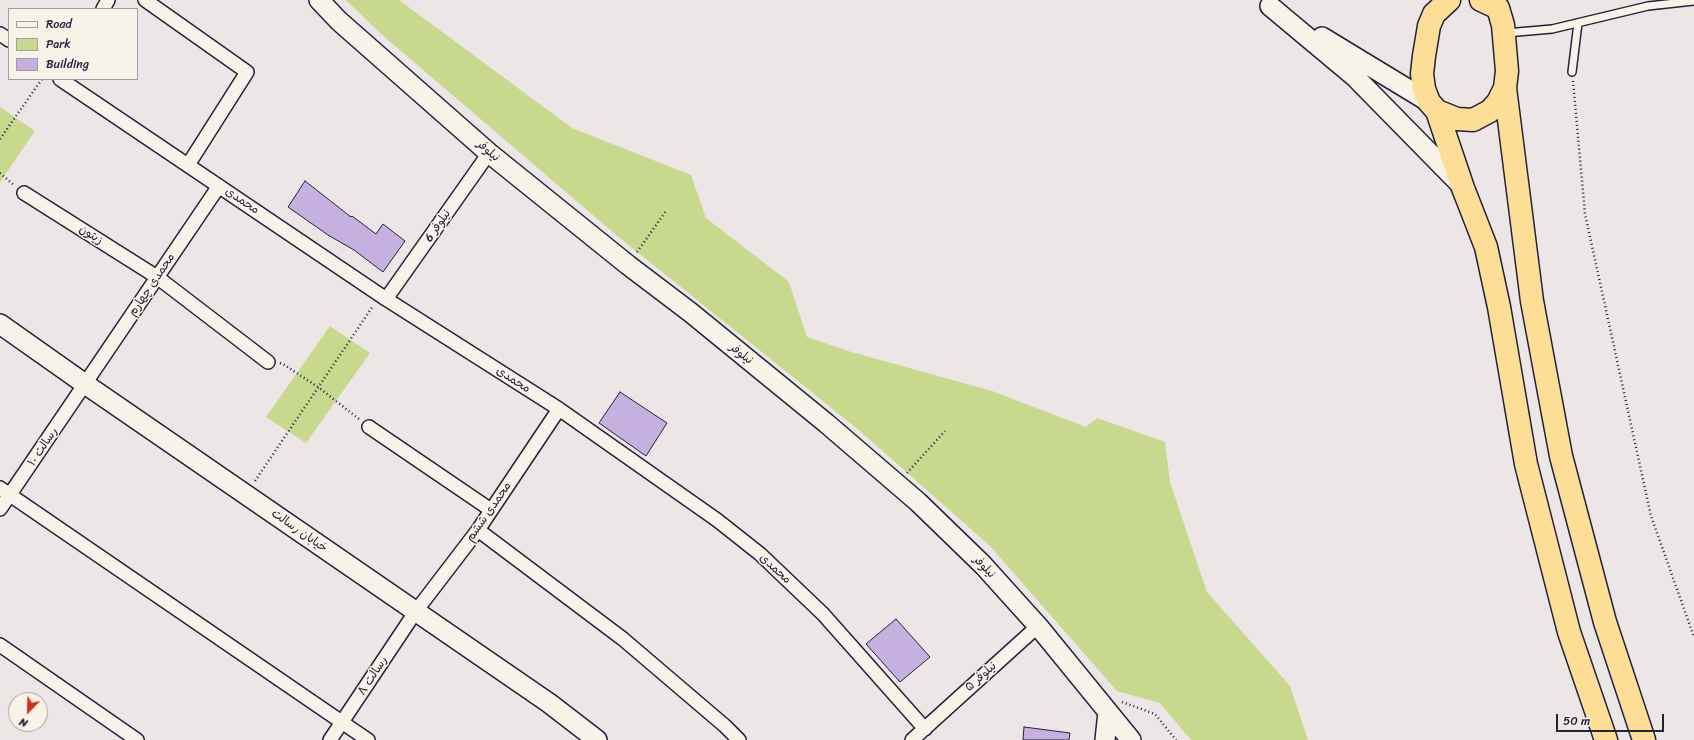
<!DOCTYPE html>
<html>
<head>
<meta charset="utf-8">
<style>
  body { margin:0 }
  #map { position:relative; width:1694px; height:740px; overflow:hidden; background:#ede6e6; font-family:Sriracha,sans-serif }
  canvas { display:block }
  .legend { position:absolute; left:8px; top:8px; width:130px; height:72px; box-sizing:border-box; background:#f7f3e8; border:1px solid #a29fa3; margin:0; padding:5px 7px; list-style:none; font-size:12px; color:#22223b }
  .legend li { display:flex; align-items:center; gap:8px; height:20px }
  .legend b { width:20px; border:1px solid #a29fa3 }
  .north { position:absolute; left:8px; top:692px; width:40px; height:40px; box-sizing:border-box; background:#f7f3e8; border:1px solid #a29fa3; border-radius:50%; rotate:203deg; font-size:11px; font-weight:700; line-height:16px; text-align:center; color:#22223b }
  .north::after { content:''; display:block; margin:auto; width:14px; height:18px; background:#c8321e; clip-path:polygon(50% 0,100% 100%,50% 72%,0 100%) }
  .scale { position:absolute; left:1556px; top:714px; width:108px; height:18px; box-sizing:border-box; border:2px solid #22223b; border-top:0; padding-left:5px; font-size:12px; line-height:14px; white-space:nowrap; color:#22223b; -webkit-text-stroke:3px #f7f3e8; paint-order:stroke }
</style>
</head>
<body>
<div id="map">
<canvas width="1694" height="740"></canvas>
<ul class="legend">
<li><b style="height:5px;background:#f7f3e8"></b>Road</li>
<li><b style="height:11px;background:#c8d88c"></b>Park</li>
<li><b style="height:11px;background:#c5b0e0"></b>Building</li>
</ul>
<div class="north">N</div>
<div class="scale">50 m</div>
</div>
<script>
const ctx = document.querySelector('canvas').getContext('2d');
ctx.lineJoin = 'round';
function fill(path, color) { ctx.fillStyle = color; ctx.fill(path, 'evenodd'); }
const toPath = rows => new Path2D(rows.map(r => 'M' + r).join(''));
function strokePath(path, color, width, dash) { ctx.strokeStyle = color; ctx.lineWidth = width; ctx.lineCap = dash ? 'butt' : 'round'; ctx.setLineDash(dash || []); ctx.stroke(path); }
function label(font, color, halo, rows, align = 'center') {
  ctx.font = font + ' Sriracha,"Playpen Sans Arabic",sans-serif'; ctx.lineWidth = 3; ctx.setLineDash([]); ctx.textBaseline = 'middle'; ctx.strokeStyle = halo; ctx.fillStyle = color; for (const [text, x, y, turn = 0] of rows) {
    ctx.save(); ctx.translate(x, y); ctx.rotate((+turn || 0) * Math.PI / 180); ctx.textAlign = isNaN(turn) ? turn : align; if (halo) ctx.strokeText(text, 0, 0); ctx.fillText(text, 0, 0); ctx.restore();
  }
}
fill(toPath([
  [346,0,399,0,572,128,691,175,706,218,789,282,807,337,848,351,992,391,1086,427,1097,418,1165,442,1170,482,1207,592,1290,686,1308,740,1191,740,1160,703,1117,691,990,546,860,431,615,234,380,33],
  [0,107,35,131,0,182],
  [330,326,370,353,306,443,266,417]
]), '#c8d88c');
const building = toPath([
  [305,181,351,217,352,216,376,234,383,224,405,241,383,272,354,250,328,235,288,207,305,181],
  [620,392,667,423,646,456,599,423,620,392],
  [896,619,930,657,900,682,866,644,896,619],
  [1024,727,1070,733,1069,740,1023,740,1024,727]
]);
fill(building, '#c5b0e0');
strokePath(building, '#22223b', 1);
const lane = toPath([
  [1506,33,1552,29,1648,6,1694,1],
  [1572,72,1578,23]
]);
const street = toPath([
  [145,0,247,72,188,165],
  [103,9,108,0],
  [0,34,9,40],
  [60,79,386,299,559,409,717,520,760,554,823,614,925,729],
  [24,193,157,277,268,362],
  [386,299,489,153],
  [369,427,491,510],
  [0,488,368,740],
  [0,509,219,186],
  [478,530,623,639,725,726,739,740],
  [0,645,137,740],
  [330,740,416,611,478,530,559,409],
  [912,740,1038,626]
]);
const secondary = toPath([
  [319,0,339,21,489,153,628,265,690,312,826,423,918,502,983,565,1038,626,1131,740],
  [1270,6,1355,77,1463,187],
  [1322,37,1429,102],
  [0,324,85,384,549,703,597,740],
  [1105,740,1108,712]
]);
const highway = toPath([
  [1449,0,1434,14,1429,26,1424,56,1422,74,1424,89,1429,102,1437,111,1457,119,1473,120,1490,111,1498,102,1505,88,1507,71,1503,25,1498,8,1481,0],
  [1505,88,1532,301,1561,456,1605,622,1644,740],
  [1437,111,1463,188,1486,247,1499,307,1526,464,1569,632,1606,740]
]);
strokePath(lane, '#22223b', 10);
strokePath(street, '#22223b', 16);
strokePath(secondary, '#22223b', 22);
strokePath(highway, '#22223b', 25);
strokePath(toPath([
  [1573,81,1585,214,1651,516,1694,637],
  [0,139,42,79],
  [0,173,15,186],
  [637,252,666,211],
  [280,363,283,364,318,387,359,419],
  [907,473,945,431],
  [255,481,373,306],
  [1122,702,1155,714,1176,740]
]), '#22223b', 2.5, [1, 3]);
strokePath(lane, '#f7f3e8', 7);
strokePath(street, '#f7f3e8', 13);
strokePath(secondary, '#f7f3e8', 19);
strokePath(highway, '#fdde96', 22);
label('12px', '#22223b', '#f7f3e8', [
  ["نیلوفر",488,151,41],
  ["محمدی",242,201,34],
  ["نیلوفر 6",438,226,-55],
  ["زیتون",91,235,32],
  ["محمدی چهارم",152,285,-56],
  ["نیلوفر",741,354,39],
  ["محمدی",513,380,33],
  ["رسالت ۱۰",43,447,-56],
  ["محمدی ششم",489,512,-55],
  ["خیابان رسالت",299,531,35],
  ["نیلوفر",984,567,46],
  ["محمدی",775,569,43],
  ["۸ رسالت",373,676,-57],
  ["نیلوفر ۵",981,677,-42]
]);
</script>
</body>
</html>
